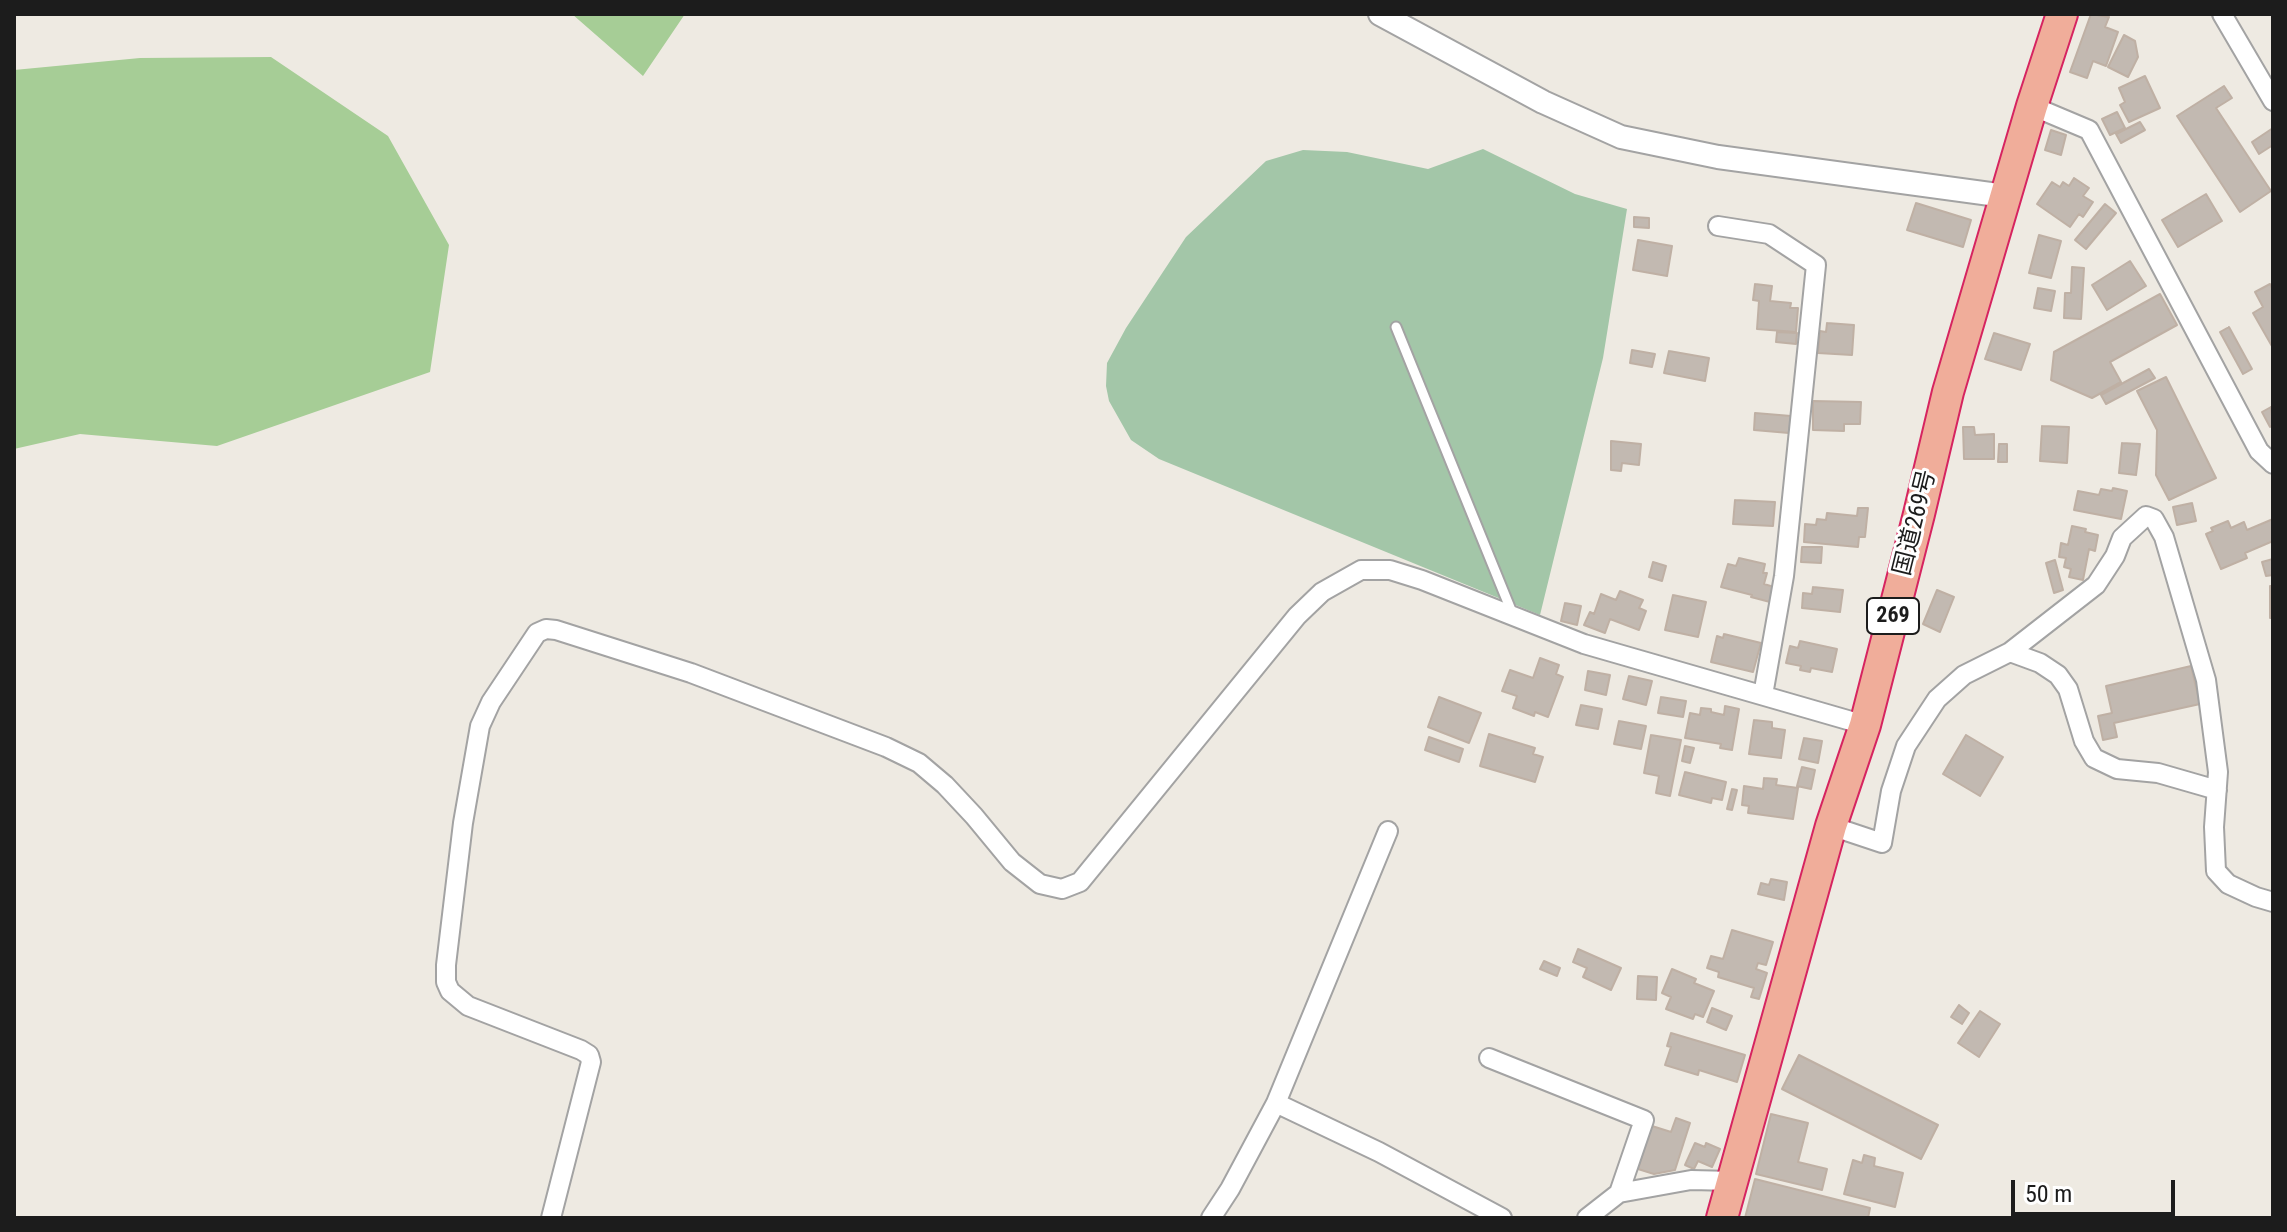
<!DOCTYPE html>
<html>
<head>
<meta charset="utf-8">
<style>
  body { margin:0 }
  #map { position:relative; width:2287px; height:1232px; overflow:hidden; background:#eeeae2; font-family:"Roboto Condensed",sans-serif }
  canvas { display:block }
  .frame { position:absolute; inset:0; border:16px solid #1c1c1c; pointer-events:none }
  .scale { position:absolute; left:2011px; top:1180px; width:164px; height:36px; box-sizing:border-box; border:4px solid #1c1c1c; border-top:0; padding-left:10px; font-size:24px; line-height:28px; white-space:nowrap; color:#1c1c1c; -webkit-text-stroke:6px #fff; paint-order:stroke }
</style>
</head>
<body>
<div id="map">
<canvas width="2287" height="1232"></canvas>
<div class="frame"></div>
<div class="scale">50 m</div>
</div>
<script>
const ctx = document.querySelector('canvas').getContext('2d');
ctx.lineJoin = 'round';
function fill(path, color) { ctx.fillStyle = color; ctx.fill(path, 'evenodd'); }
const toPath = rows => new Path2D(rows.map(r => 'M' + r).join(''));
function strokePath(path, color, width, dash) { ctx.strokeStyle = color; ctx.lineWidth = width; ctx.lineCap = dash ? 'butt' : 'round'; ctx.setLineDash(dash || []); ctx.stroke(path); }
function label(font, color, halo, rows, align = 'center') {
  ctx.font = font + ' "Roboto Condensed","Noto Sans JP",sans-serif'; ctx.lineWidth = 6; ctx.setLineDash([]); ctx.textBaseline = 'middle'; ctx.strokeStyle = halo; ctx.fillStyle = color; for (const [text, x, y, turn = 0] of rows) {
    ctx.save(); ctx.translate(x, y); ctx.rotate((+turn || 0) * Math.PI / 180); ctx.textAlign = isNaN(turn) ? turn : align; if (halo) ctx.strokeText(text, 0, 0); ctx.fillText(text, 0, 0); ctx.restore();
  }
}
fill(toPath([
  [572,14,685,14,643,76],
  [271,57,388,136,449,245,430,372,217,446,80,434,14,449,14,70,140,58]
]), '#a6cd96');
fill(toPath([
  [1483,149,1575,194,1627,209,1603,358,1540,615,1159,459,1131,440,1109,401,1106,386,1107,363,1126,328,1186,237,1266,161,1303,150,1347,152,1428,169]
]), '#a3c6a8');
const building = toPath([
  [2091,14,2109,17,2105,27,2118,32,2106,66,2093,61,2087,78,2070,72,2091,14],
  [2124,35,2135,41,2138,57,2128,77,2108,67,2124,35],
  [2145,76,2160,108,2129,122,2120,105,2125,102,2119,88,2145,76],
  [2224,86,2232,98,2216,108,2271,191,2240,212,2177,116,2224,86],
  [2117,112,2125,128,2110,135,2102,119,2117,112],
  [2140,122,2145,130,2121,143,2116,134,2140,122],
  [2273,128,2273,145,2259,154,2252,142,2273,128],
  [2051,130,2066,135,2061,155,2045,150,2051,130],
  [2074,178,2089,188,2083,196,2093,202,2083,217,2079,214,2070,227,2037,204,2052,182,2060,187,2063,182,2069,186,2074,178],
  [2206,194,2222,221,2178,247,2162,220,2206,194],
  [1916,203,1971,220,1963,247,1907,230,1916,203],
  [2105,204,2116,213,2086,249,2075,240,2105,204],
  [1634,217,1649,218,1649,228,1634,227,1634,217],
  [2039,235,2061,241,2051,278,2029,273,2039,235],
  [1638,240,1672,246,1667,276,1633,270,1638,240],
  [2130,261,2146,286,2107,310,2092,285,2130,261],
  [2072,267,2084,268,2081,319,2064,318,2065,293,2071,293,2072,267],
  [1755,284,1772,286,1770,301,1791,303,1790,308,1798,308,1796,332,1757,329,1759,301,1753,300,1755,284],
  [2270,284,2273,290,2273,348,2253,313,2263,307,2255,292,2270,284],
  [2038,288,2055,291,2051,311,2034,308,2038,288],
  [2160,294,2177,325,2110,362,2121,382,2092,398,2051,380,2054,352,2160,294],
  [1827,323,1854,325,1852,355,1818,353,1820,331,1826,332,1827,323],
  [2229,327,2252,369,2243,374,2220,332,2229,327],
  [1777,332,1797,333,1796,344,1776,342,1777,332],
  [1994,333,2030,344,2021,370,1985,359,1994,333],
  [1632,350,1655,354,1652,367,1630,363,1632,350],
  [1669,351,1709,358,1705,381,1664,373,1669,351],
  [2149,369,2155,378,2106,404,2101,395,2149,369],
  [2166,377,2216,478,2169,500,2156,475,2157,430,2137,391,2166,377],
  [1813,401,1861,402,1860,424,1844,424,1844,431,1813,430,1813,401],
  [2271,407,2273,425,2270,427,2262,412,2271,407],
  [1755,413,1791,416,1789,433,1754,430,1755,413],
  [2042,426,2069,427,2067,463,2040,461,2042,426],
  [1963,427,1974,427,1975,435,1994,434,1994,459,1964,459,1963,427],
  [1611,441,1641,444,1639,465,1622,463,1621,471,1611,470,1611,441],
  [2122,443,2140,444,2136,475,2119,473,2122,443],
  [1999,444,2007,444,2007,462,1998,462,1999,444],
  [2113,488,2127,491,2121,519,2074,510,2078,491,2099,495,2101,489,2112,491,2113,488],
  [1735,500,1775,502,1773,526,1733,524,1735,500],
  [2192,503,2196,521,2177,525,2173,507,2192,503],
  [1858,508,1868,508,1865,537,1859,537,1858,547,1804,542,1805,524,1816,525,1817,519,1826,520,1827,513,1857,516,1858,508],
  [2273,519,2273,541,2245,553,2247,558,2221,569,2206,534,2213,531,2211,528,2228,521,2231,528,2244,522,2247,530,2273,519],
  [2072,526,2086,529,2085,532,2098,535,2095,551,2089,549,2083,580,2069,577,2071,569,2064,567,2066,558,2059,557,2061,543,2068,545,2072,526],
  [1802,547,1822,547,1821,563,1801,562,1802,547],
  [1739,558,1765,564,1763,573,1767,573,1764,584,1774,587,1770,602,1751,597,1752,595,1721,587,1728,564,1736,566,1739,558],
  [2273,559,2273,575,2266,576,2262,562,2273,559],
  [2055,560,2063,590,2054,593,2046,563,2055,560],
  [1653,562,1666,566,1662,581,1649,577,1653,562],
  [2270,586,2273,586,2273,618,2270,618,2270,586],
  [1813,587,1843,590,1840,612,1802,608,1803,593,1812,594,1813,587],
  [1937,590,1954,597,1940,632,1923,624,1937,590],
  [1620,591,1643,600,1639,608,1646,611,1639,630,1610,619,1605,633,1584,625,1590,612,1594,614,1601,594,1616,600,1620,591],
  [1673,595,1706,602,1698,637,1665,630,1673,595],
  [1565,603,1581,606,1577,625,1561,621,1565,603],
  [1724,634,1761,643,1753,672,1711,662,1717,636,1723,638,1724,634],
  [1800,641,1837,649,1832,672,1811,668,1810,672,1800,670,1801,666,1786,663,1790,646,1798,648,1800,641],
  [1540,658,1559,665,1556,674,1563,677,1548,717,1535,712,1534,716,1513,708,1517,696,1502,691,1510,670,1533,678,1540,658],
  [2191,666,2200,704,2114,723,2117,737,2103,740,2098,716,2112,713,2106,686,2191,666],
  [1588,671,1610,675,1606,695,1585,690,1588,671],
  [1629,676,1652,681,1646,705,1623,699,1629,676],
  [1439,697,1481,713,1469,743,1428,727,1439,697],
  [1661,697,1686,701,1683,717,1658,713,1661,697],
  [1581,705,1602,709,1598,729,1576,725,1581,705],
  [1725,706,1739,709,1732,750,1720,748,1721,744,1685,738,1690,713,1700,715,1701,708,1711,709,1711,712,1724,715,1725,706],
  [1754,720,1772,722,1772,728,1785,730,1781,758,1749,754,1754,720],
  [1619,721,1646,726,1641,749,1614,744,1619,721],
  [1489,734,1535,748,1533,754,1543,757,1535,782,1480,766,1489,734],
  [1651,735,1681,740,1670,796,1656,793,1659,776,1644,773,1651,735],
  [1966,735,2003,757,1980,796,1943,774,1966,735],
  [1429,737,1463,749,1459,762,1425,750,1429,737],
  [1804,738,1822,741,1818,763,1799,759,1804,738],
  [1685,746,1694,748,1690,763,1682,761,1685,746],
  [1802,767,1815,770,1811,789,1797,786,1802,767],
  [1685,772,1726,782,1722,800,1712,798,1711,803,1679,795,1685,772],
  [1764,778,1777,779,1776,785,1798,788,1793,819,1748,813,1749,806,1742,805,1744,786,1763,789,1764,778],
  [1732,789,1737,790,1732,810,1727,809,1732,789],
  [1771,879,1787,882,1784,900,1758,894,1761,883,1769,885,1771,879],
  [1732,930,1773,942,1766,965,1758,963,1756,969,1767,973,1759,999,1751,997,1754,988,1718,977,1719,972,1707,968,1711,956,1723,959,1732,930],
  [1578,949,1621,968,1611,990,1583,977,1587,968,1573,962,1578,949],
  [1544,961,1560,968,1557,976,1540,969,1544,961],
  [1672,969,1696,979,1694,983,1714,991,1703,1017,1695,1014,1693,1019,1666,1009,1671,997,1662,993,1672,969],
  [1638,976,1657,977,1656,1000,1637,999,1638,976],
  [1959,1005,1969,1013,1962,1024,1951,1017,1959,1005],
  [1712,1008,1732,1016,1726,1030,1707,1022,1712,1008],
  [1980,1011,2000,1024,1979,1057,1958,1043,1980,1011],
  [1671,1033,1745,1055,1737,1082,1699,1070,1698,1075,1665,1065,1671,1047,1667,1046,1671,1033],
  [1799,1055,1938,1125,1921,1159,1782,1089,1799,1055],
  [1771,1114,1808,1123,1798,1162,1827,1169,1822,1190,1756,1174,1771,1114],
  [1676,1118,1690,1123,1675,1170,1654,1174,1638,1169,1652,1126,1671,1132,1676,1118],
  [1695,1143,1705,1147,1706,1143,1720,1149,1712,1167,1698,1161,1694,1169,1685,1165,1695,1143],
  [1864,1155,1875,1158,1874,1166,1903,1173,1895,1207,1844,1194,1853,1160,1862,1163,1864,1155],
  [1755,1179,1870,1208,1868,1218,1745,1218,1755,1179]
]);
fill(building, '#c2b9b1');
strokePath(building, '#bfb0a4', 2);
const service = toPath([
  [1396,327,1513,615]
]);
const minor = toPath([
  [2222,14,2273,101],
  [2032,106,2089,130,2259,451,2273,464],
  [1718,226,1769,234,1816,265,1784,576,1763,695],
  [2010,652,2040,663,2058,675,2068,689,2084,741,2094,758,2117,769,2158,773,2217,790],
  [1831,826,1882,843,1891,791,1906,746,1937,699,1964,675,2010,652,2096,585,2115,556,2122,538,2146,516,2154,519,2164,537,2206,680,2218,772,2214,827,2216,871,2228,884,2256,897,2273,902],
  [1489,1058,1644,1120,1619,1193],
  [1276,1103,1379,1152,1502,1218],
  [551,1218,591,1062,589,1055,581,1050,468,1006,450,991,446,982,446,965,463,823,480,726,491,702,537,633,546,629,556,630,691,673,886,747,919,763,945,785,974,816,1012,862,1040,884,1062,889,1080,882,1297,616,1322,592,1361,570,1390,570,1422,580,1584,644,1865,725],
  [1211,1218,1230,1189,1276,1103,1388,831],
  [1587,1218,1619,1193,1691,1180,1733,1181]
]);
const tertiary = toPath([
  [1380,14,1543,102,1621,137,1718,157,2005,196]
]);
const trunk = toPath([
  [1722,1218,1831,826,1865,725,1919,514,1948,392,2032,106,2062,14]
]);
strokePath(service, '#a3a3a3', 13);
strokePath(minor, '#a3a3a3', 22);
strokePath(tertiary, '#a3a3a3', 26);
strokePath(trunk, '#d62460', 34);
strokePath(service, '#fff', 9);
strokePath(minor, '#fff', 18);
strokePath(tertiary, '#fff', 22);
strokePath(trunk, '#f0ad9a', 30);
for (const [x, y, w] of [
  [1893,616,52]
]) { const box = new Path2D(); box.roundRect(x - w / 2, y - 18, w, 36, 6); ctx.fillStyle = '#fff'; ctx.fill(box); strokePath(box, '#1c1c1c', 2); }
label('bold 22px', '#1c1c1c', null, [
  ["269",1893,616]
]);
label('24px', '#1c1c1c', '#fff', [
  ["国道269号",1916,523,-76]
]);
</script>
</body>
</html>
